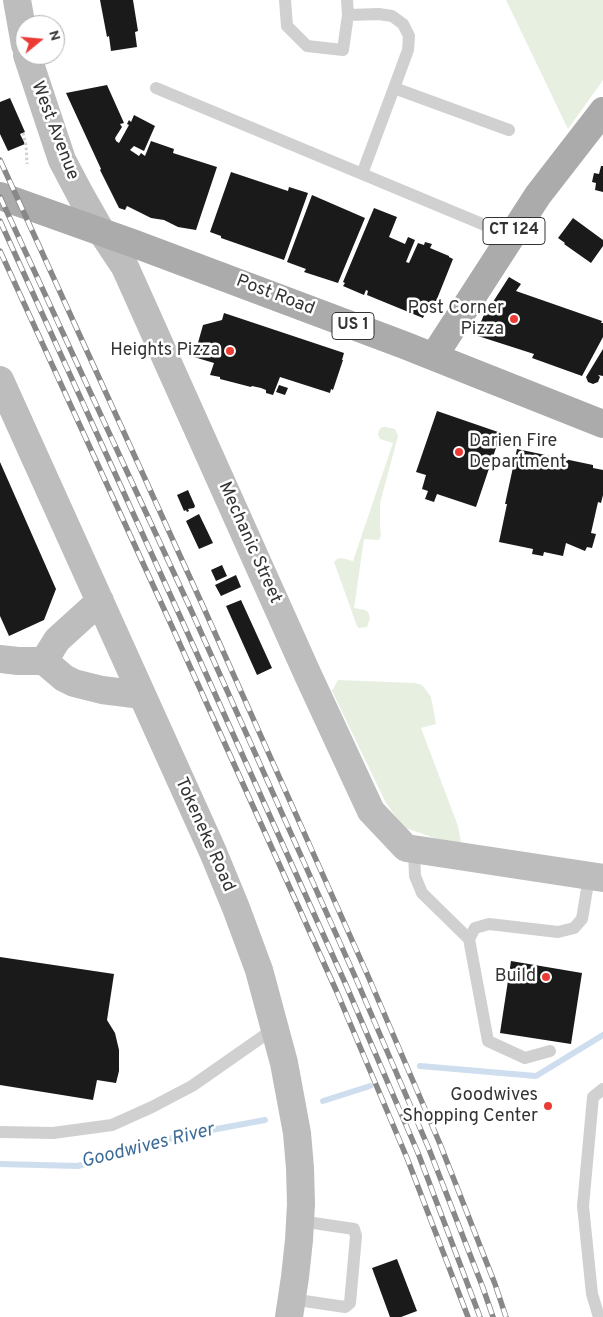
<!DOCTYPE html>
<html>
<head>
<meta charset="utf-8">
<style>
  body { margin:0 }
  #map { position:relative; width:603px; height:1317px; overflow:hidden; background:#fff; font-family:Overpass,sans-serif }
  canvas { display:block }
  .north { position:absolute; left:15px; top:15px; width:50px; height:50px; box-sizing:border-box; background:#fff; border:1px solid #adadad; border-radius:50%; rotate:73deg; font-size:14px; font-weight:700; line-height:20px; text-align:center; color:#333 }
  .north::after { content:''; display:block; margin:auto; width:18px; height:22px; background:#ea3b34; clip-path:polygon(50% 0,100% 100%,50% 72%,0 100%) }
</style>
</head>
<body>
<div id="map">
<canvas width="603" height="1317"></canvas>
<div class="north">N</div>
</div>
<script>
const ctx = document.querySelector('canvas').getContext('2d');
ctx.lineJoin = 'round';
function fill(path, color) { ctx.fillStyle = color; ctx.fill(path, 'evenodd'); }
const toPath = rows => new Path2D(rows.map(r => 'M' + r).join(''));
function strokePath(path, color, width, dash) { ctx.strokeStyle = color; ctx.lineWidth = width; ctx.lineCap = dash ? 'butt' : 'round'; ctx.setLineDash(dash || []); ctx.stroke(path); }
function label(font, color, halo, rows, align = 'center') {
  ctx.font = font + ' Overpass,sans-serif'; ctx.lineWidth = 5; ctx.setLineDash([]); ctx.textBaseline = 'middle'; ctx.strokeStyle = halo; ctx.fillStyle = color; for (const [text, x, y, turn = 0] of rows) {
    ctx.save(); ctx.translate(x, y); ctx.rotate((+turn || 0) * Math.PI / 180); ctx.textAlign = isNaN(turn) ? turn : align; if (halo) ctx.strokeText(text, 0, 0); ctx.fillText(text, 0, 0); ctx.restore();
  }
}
fill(toPath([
  [506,0,603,0,603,80,568,129],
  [382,427,386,427,395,429,398,436,380,503,380,526,381,535,379,540,364,539,354,608,365,610,368,612,370,618,367,627,359,628,357,626,334,562,337,559,341,558,353,561,393,443,380,439,378,435,379,430],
  [338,680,415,683,422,685,426,690,431,697,436,724,421,728,458,826,461,843,440,840,403,827,386,803,332,691]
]), '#e7efe1');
strokePath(toPath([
  [420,1066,536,1076,603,1035],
  [323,1101,370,1086],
  [0,1164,78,1166,179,1136,265,1120]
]), '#cedeee', 6);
fill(toPath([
  [100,0,133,0,138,31,135,32,137,47,111,51,109,36,107,37],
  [107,85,124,123,120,124,122,127,115,138,116,141,119,143,129,125,127,124,129,120,131,122,134,115,155,126,144,151,134,146,130,150,139,156,141,153,145,156,151,141,174,149,173,153,217,167,196,230,178,227,164,220,151,218,127,206,125,210,119,208,100,170,101,169,66,93],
  [10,98,25,132,20,134,25,144,8,151,0,134,0,102],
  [601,166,603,166,603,192,595,190,596,183,592,182,594,173,599,174],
  [231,172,288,191,289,187,308,193,284,260,221,238,221,236,210,232],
  [312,195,365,218,338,283,304,272,306,269,287,262],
  [374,208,397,217,389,237,405,244,408,237,415,240,406,262,409,263,418,243,424,245,425,242,432,244,430,248,449,256,449,257,453,259,435,304,430,302,423,318,367,295,368,291,366,290,364,295,343,286,345,283,343,282],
  [573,218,603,240,603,246,591,263,564,244,565,243,558,238],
  [509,277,521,284,516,291,602,321,601,323,603,323,603,337,582,376,532,358,534,354,478,336,477,331,489,303,491,305],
  [224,313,344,353,342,360,343,360,333,390,331,389,330,393,280,377,273,395,266,393,266,390,261,388,252,386,251,387,220,379,220,377,210,375,214,363,194,357,203,325,222,320],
  [603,349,603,376,598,375,600,377,598,382,593,384,588,382,586,377],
  [279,385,288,388,285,395,276,392],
  [437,411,501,433,476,507,437,494,434,502,425,499,428,491,422,489,426,475,416,472],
  [517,449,593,465,593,468,603,470,603,495,601,503,598,502,591,533,596,534,592,548,587,547,585,551,566,543,563,556,544,552,543,556,532,554,533,549,499,542,507,504,505,504],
  [0,462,56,589,44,620,9,636,0,616],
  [188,490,195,506,194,508,188,509,189,511,187,512,186,510,184,511,177,495],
  [199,514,213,543,199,549,186,521],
  [222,565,227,576,216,581,211,570],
  [236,575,241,587,221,596,215,585],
  [241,600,272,668,257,675,226,606],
  [0,957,114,974,107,1020,115,1033,119,1050,119,1071,116,1083,97,1080,93,1100,0,1085],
  [511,961,582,973,571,1044,500,1033],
  [397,1259,417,1311,401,1317,390,1317,372,1268]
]), '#1a1a1a');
strokePath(toPath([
  [23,133,26,145,27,164]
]), '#d0d0d0', 3, [2.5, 2.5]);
strokePath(toPath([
  [285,0,287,26,307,46,343,50,348,15],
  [347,0,348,15,379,14,392,16,403,24,409,36,408,50,394,88],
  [156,88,511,236],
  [362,174,394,88,509,130],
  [414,850,415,876,422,893,469,939],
  [550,1051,525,1058,488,1041,469,939,475,928,489,924,558,932,574,928,582,919,589,877],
  [0,1132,53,1133,112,1125,152,1107,192,1086,275,1028],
  [291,1299,345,1307,350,1303,356,1236,354,1229,300,1221],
  [599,1317,592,1294,583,1206,593,1097,603,1089]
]), '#d0d0d0', 12);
strokePath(toPath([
  [17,0,25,45],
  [27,55,62,160,81,196,101,231,125,267,307,673,371,811,406,848,603,878],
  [0,380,213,852,236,908,259,970,284,1063,297,1133,300,1168,301,1204,299,1240,295,1277,289,1317],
  [0,659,18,661,44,661,64,678,74,683,102,690,142,695],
  [44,661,57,640,100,601]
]), '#bdbdbd', 28);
strokePath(toPath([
  [0,196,135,244,404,345,603,424],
  [434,356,538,195,603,111]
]), '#ababab', 28);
const rail = toPath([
  [0,160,202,604,368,976,440,1144,495,1284,506,1317],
  [0,197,191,610,357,981,429,1149,483,1288,493,1317],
  [0,221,179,614,346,985,418,1153,480,1317],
  [0,251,169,620,336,990,407,1158,468,1317]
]);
strokePath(rail, '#888', 5.5);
strokePath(rail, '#fff', 4, [11]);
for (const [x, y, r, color] of [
  [514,319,5,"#ea3b34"],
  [230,351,5,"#ea3b34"],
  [459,452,5,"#ea3b34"],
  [546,977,5,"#ea3b34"],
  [548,1106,5,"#ea3b34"]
]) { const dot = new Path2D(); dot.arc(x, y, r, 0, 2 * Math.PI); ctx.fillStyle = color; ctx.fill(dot); strokePath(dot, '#fff', 2); }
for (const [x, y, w] of [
  [514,231,62],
  [353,326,42]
]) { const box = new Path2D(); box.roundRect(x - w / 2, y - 13.5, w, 27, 4); ctx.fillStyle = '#fff'; ctx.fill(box); strokePath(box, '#333', 1); }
label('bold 16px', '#333', null, [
  ["CT 124",514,231],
  ["US 1",353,326]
]);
label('18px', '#333', '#fff', [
  ["West Avenue",54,131,69],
  ["Post Road",275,296,21],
  ["Mechanic Street",249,543,66],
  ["Tokeneke Road",204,835,66]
]);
label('18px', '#333', '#fff', [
  ["Post Corner",504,309],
  ["Pizza",504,330],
  ["Heights Pizza",220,351],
  ["Darien Fire",469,442,"left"],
  ["Department",469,463,"left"],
  ["Build",536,977],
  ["Goodwives",538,1096],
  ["Shopping Center",538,1117]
], 'right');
label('italic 19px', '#3d6b98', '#fff', [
  ["Goodwives River",148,1147,-14]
]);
</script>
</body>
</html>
